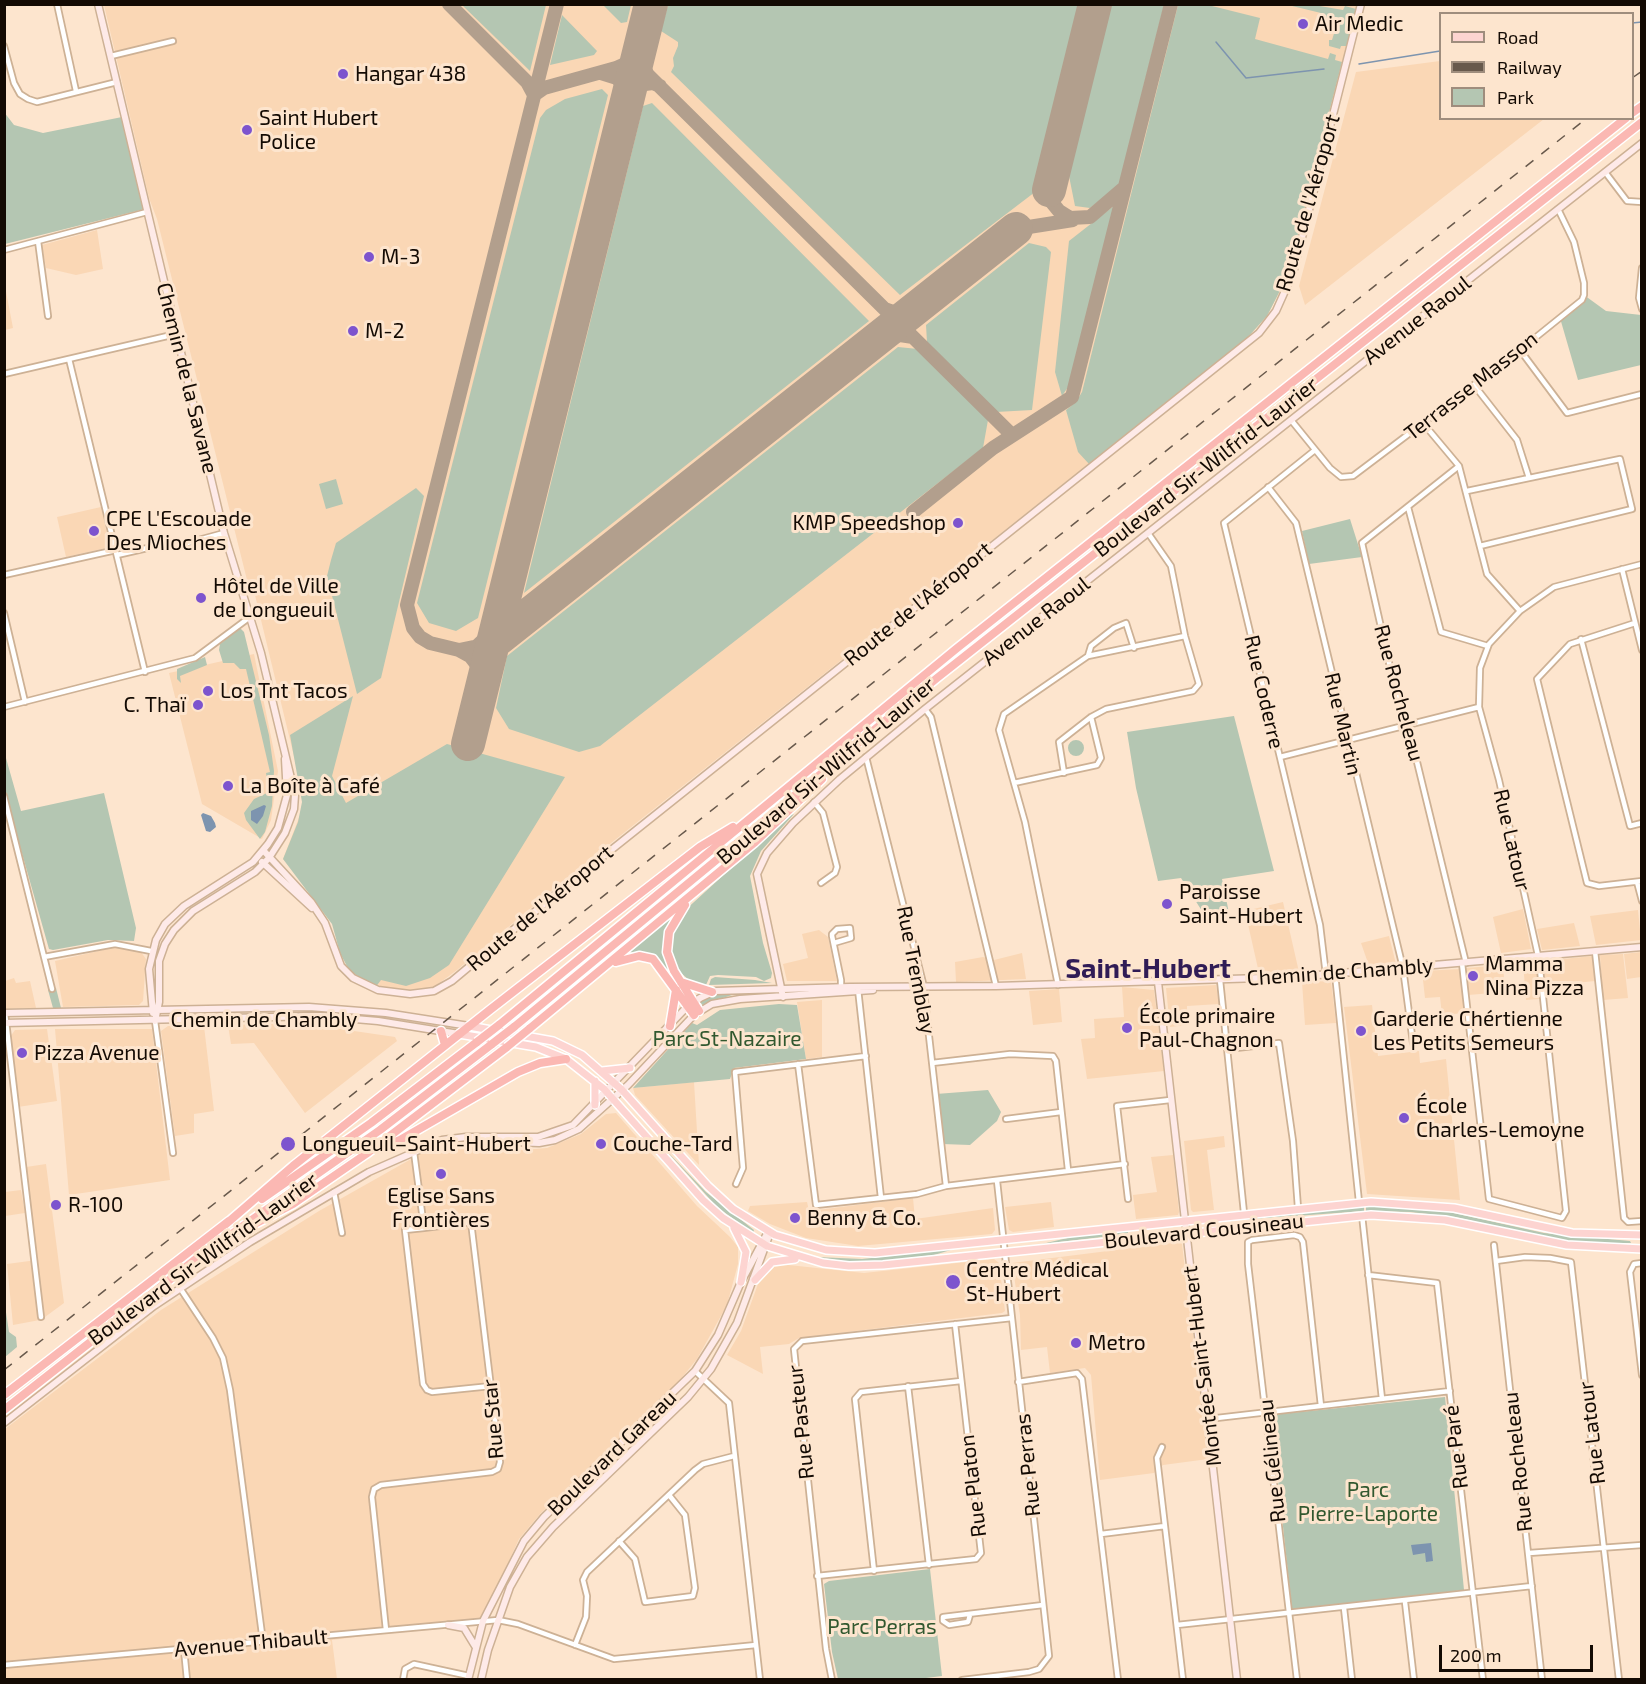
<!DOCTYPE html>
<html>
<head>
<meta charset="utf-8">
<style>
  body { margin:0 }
  #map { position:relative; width:1646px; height:1684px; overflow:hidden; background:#fde5ce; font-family:"Exo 2",sans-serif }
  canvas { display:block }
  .frame { position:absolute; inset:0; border:6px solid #130a03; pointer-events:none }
  .legend { position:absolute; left:1439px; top:12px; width:195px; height:108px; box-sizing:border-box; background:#fde5ce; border:2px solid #9f8d7d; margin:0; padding:8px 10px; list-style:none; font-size:18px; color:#130a03 }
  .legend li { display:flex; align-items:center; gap:12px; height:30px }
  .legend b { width:30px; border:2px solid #9f8d7d }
  .scale { position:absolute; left:1439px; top:1645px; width:154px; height:27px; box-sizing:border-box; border:3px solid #130a03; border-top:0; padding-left:8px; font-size:18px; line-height:21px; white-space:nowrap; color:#130a03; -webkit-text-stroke:4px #fde5ce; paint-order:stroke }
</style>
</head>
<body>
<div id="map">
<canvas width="1646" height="1684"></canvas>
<div class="frame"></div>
<ul class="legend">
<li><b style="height:8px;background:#fdd4d1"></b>Road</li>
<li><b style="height:8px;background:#68594c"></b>Railway</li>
<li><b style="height:16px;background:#b4c6b2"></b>Park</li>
</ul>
<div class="scale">200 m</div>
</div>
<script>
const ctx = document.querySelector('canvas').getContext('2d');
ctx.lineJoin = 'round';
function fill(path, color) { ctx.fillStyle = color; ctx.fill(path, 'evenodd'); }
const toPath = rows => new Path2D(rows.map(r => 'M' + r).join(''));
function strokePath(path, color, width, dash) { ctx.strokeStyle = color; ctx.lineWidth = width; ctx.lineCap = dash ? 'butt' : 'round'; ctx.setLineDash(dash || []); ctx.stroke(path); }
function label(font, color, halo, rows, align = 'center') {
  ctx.font = font + ' "Exo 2",sans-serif'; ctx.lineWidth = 6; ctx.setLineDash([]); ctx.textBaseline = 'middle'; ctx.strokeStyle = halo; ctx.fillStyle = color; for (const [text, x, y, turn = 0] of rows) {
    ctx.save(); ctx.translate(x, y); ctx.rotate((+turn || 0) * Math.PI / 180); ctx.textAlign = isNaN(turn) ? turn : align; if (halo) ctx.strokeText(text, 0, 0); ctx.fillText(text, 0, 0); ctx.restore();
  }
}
fill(toPath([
  [104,5,1357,5,1287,277,1267,316,1248,337,562,882,457,970,434,987,405,995,375,987,332,919,283,859,305,802,254,591,250,592,157,219,149,198],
  [1440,61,1440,118,1544,119,1305,305,1299,286,1356,72],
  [97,230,103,269,76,275,46,268,42,245],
  [4,281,13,328,5,330,4,330],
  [101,507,110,547,66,557,57,517],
  [254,654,278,771,271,820,262,839,202,804,169,673],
  [1283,902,1299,972,1259,973,1245,911],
  [1523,909,1531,949,1501,953,1493,917],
  [1638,910,1641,940,1596,945,1590,916],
  [1574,923,1580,946,1542,950,1537,929],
  [819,930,828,937,837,981,787,981,783,964,808,958,802,934],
  [1389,936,1396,964,1369,966,1361,943],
  [116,947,141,952,146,959,143,1001,139,1005,63,1007,55,961],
  [1641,952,1641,977,1627,979,1624,954],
  [1022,953,1026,979,956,982,955,962,983,957,994,960],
  [1623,954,1628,998,1603,1000,1600,955],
  [1592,956,1595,981,1545,986,1543,961],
  [1533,962,1537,966,1540,999,1526,1000,1523,963],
  [1503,965,1505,992,1468,995,1466,968],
  [1461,969,1465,1013,1442,1015,1440,997,1425,998,1422,971],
  [14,978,16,983,30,981,36,1008,5,1009,5,981],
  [1331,981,1336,1023,1305,1025,1302,982],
  [1216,985,1219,1004,1187,1006,1187,1025,1170,1027,1166,988],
  [1122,987,1154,990,1164,1071,1087,1079,1081,1039,1095,1038,1094,1019,1124,1017],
  [1059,989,1062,1022,1033,1025,1029,991],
  [822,1000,822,1057,806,1059,797,1002],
  [1372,1005,1378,1056,1419,1051,1420,1063,1446,1059,1460,1200,1367,1194,1344,1007],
  [320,1023,320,1026,395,1037,397,1041,305,1113,254,1043,231,1044,228,1025],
  [168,1026,204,1026,214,1111,194,1114,194,1133,175,1136,161,1031],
  [47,1029,57,1101,18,1107,11,1055,5,1056,4,1036,10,1037,15,1030],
  [55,1029,152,1029,170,1180,69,1195],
  [694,1082,699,1165,635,1095,633,1088],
  [616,1113,697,1206,730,1237,738,1247,738,1264,727,1305,697,1359,671,1391,541,1513,519,1539,482,1621,332,1640,337,1679,5,1680,5,1429,161,1310,319,1211,420,1154,458,1143,523,1150,547,1148,581,1134,606,1114],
  [1224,1136,1225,1147,1207,1150,1214,1210,1193,1212,1191,1210,1184,1141],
  [1173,1155,1179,1212,1178,1215,1136,1219,1133,1195,1157,1192,1151,1157],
  [46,1164,64,1303,45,1317,45,1319,13,1325,7,1264,37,1260,26,1167],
  [21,1190,25,1213,5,1216,5,1192],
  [913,1198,915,1219,993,1208,995,1230,992,1234,858,1246,806,1238,770,1224,748,1211,750,1206,807,1202,809,1211],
  [1051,1202,1054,1227,1013,1232,1009,1230,1005,1207],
  [1180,1242,1182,1244,1208,1459,1163,1465,1154,1473,1100,1480,1091,1375,1085,1368,1050,1373,1047,1347,1021,1350,1020,1315,1012,1263],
  [994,1259,999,1263,1005,1311,1002,1313,799,1338,789,1344,760,1347,763,1374,727,1355,741,1331,758,1284,769,1269,779,1264,864,1273]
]), '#fad7b5');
fill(toPath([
  [462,5,546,5,530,71],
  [603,5,631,5,627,22,621,23],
  [668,5,668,4,1081,5,1035,192,900,295,671,72,674,66,673,58,678,46,678,42,661,31],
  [1109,5,1164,5,1119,185,1090,208,1075,206,1068,171],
  [1178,5,1208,5,1260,18,1255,39,1328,59,1330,53,1336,55,1335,60,1342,62,1287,277,1267,316,1248,337,1089,464,1078,452,1066,410,1076,402,1082,392],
  [1288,5,1314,5,1343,10,1345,6,1356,9,1347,46,1341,46,1340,49,1329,46,1329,40,1332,40,1337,24,1332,20,1320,16,1321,13],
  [562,15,597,51,594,55,550,65],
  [602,89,608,95,478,618,456,631,429,623,417,603,540,118,546,110,565,99],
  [652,103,869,321,524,593,643,106],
  [4,112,14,125,43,133,122,117,145,209,5,244],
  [1115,205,1072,381,1062,396,1055,372,1069,241],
  [1029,243,1046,247,1051,252,1032,410,996,412,927,342,926,325],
  [1584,295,1606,311,1641,315,1641,365,1578,380,1560,318],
  [898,347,918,349,988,420,983,448,600,746,579,752,509,729,496,708,507,656],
  [336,479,343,504,326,509,319,484],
  [416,488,424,496,381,678,357,694,327,576,331,560,336,543],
  [1350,519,1362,557,1309,564,1302,531],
  [240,628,244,632,269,735,274,771,272,806,265,832,260,839,246,820,244,813,254,799,269,792,266,773,270,772,246,669,240,669,234,663,223,663,219,650,220,644],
  [205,657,207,665,180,676,181,683,177,679,177,669],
  [353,696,332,776,346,803,447,744,565,777,449,965,430,978,406,986,381,980,375,988,349,970,340,953,332,924,283,859,298,822,302,802,290,735],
  [1234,716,1274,871,1222,879,1229,913,1209,922,1181,878,1158,881,1136,788,1127,732],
  '1068 748a8 8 0 1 1 16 0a8 8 0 1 1-16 0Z',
  [4,751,21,811,104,793,136,928,134,941,108,940,53,950,49,949,5,793],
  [794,814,761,851,750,876,763,943,772,973,771,978,764,981,756,977,718,975,710,976,706,985,690,981,680,972,671,955,670,939,682,913,788,816],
  [680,908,674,918,668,965,685,1001,659,959,630,952],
  [715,977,755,980,772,983,709,985,711,979],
  [56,988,61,1008,53,1008,48,990],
  [741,992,702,1005,700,1001,718,993],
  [779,1004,797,1005,806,1059,734,1068,730,1079,633,1088,692,1023,697,1025,720,1010],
  [988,1090,1001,1112,997,1121,970,1145,942,1144,936,1094],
  [662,1146,706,1192,754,1230,753,1233,717,1207],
  [1364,1206,1364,1211,1241,1220,1250,1217],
  [1366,1206,1449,1212,1544,1233,1630,1241,1631,1243,1592,1243,1553,1239,1455,1217,1410,1212,1366,1211],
  [1128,1230,1128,1233,1119,1235,1042,1244,1076,1236],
  [954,1249,934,1255,874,1262,843,1261,816,1257,862,1259],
  [4,1299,9,1332,16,1337,17,1347,5,1357],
  [1445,1397,1464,1590,1292,1610,1271,1415],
  [930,1569,942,1676,910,1680,838,1679,832,1652,824,1584,829,1581]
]), '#b4c6b2');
fill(toPath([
  [264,805,266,806,263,816,257,824,251,820,251,811],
  [203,813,211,816,215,823,216,827,210,832,206,831,201,815],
  [1431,1543,1433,1561,1426,1562,1425,1553,1413,1555,1411,1545]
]), '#7d94af');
strokePath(toPath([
  [1632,23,1642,22],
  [1216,42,1246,78,1324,69],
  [1359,64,1440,51]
]), '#7d94af', 1.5);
strokePath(toPath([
  [449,4,527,82,534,95,544,88,616,68,627,63,640,48],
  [640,48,641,63,648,75,1012,435],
  [601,73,617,78,622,84,627,101],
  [627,101,637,85,653,83,660,86],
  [1050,200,1059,211,1070,218,1090,217,1125,187],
  [1016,229,1073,220],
  [885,309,899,314,914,309],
  [877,338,900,335,913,337],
  [913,512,993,448,1072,397,1171,4],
  [505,596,502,612,503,618,512,623,519,622],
  [493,643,459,650,430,643,420,637,413,628,407,605,557,4],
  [477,646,498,626],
  [459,650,470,656,477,665,482,687]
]), '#b29f8d', 14);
strokePath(toPath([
  [1049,190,1095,4],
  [493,643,1016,229],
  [468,744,651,4]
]), '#b29f8d', 34);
const street = toPath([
  [57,4,76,91],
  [4,46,14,83,20,94,28,99,37,102,117,82],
  [111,56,173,41],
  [1605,172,1627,201,1642,202],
  [38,241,48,316],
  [4,250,147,212],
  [1642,268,1639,298,1642,309],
  [1520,350,1567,413,1642,394],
  [69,359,145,672],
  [4,374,176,334],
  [1474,385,1517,440,1529,478],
  [1291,420,1330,468,1341,477,1353,476,1520,350,1582,300,1584,295,1584,283,1574,242,1558,209],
  [1423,423,1459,466,1487,574,1520,611],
  [1315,450,1224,523,1320,925,1326,975],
  [1459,466,1362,543,1390,667,1408,725,1466,963],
  [1268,487,1296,523,1403,968,1413,1043],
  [1467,491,1620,459,1632,509,1480,546],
  [1408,507,1441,632,1488,646],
  [117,555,165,544,176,546,224,533],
  [1622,569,1642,650],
  [4,575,116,550],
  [4,613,25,702],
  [1635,623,1570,644,1537,679,1587,883,1599,886,1642,881],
  [1581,639,1630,826,1642,823],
  [1088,656,1091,646,1114,628,1126,623,1134,648],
  [4,707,195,658,250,617],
  [925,709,931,717,996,986],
  [866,757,923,983,946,1186],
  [1280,757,1479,707],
  [1064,773,1059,742,1091,717,1106,709,1193,691,1199,684,1185,636,1171,566,1148,533],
  [1014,783,1097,765,1101,758,1091,717],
  [4,796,52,989],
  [814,802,823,813,837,867,835,873,821,883],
  [1637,882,1642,901],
  [834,943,851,938,850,928,837,929,832,934,832,936,841,980,841,987],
  [1595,951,1624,1218,1628,1222,1642,1221],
  [44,957,115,944,151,951],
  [1462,963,1489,1199,1562,1218,1566,1211,1539,960,1499,780,1479,707,1480,668,1489,644,1520,611,1554,587,1642,564],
  [1335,974,1359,1202],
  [1220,980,1244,1213],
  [1058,985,1025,822,999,730,1004,714,1088,656,1185,636],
  [858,989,881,1198],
  [5,1013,41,1317],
  [155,1021,173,1153],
  [1228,1049,1279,1043,1293,1141,1298,1208],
  [932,1063,1010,1054,1053,1056,1056,1061,1068,1170],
  [798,1064,816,1205,917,1194,946,1186,1125,1164],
  [1006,1119,1061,1112],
  [414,1152,424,1228,405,1230,423,1384,427,1390,432,1392,491,1386],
  [736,1184,743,1168,735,1072,866,1056],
  [334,1192,342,1233],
  [1128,1199,1117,1106,1170,1100],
  [1362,1215,1382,1399],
  [1494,1245,1542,1680],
  [1496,1261,1525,1257,1550,1258,1571,1262,1619,1680],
  [1642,1263,1634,1264,1630,1272,1642,1375],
  [1368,1275,1437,1283,1483,1680],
  [180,1288,213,1338,223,1358,230,1390,263,1642],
  [695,1371,729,1403,760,1680],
  [1018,1382,1077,1373,1082,1379,1118,1680],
  [908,1386,929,1565],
  [1208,1419,1450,1391],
  [1162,1447,1157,1458,1183,1680],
  [1101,1534,1165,1526],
  [619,1541,635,1559,645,1602,693,1596,695,1588,685,1515,669,1495],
  [1529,1553,1642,1545],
  [874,1571,855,1399,861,1392,961,1381],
  [817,1576,976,1559,981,1553,955,1324],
  [1405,1602,1414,1680],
  [1344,1608,1352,1680],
  [970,1615,968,1622,949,1625,943,1621,943,1617,1043,1605],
  [1177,1625,1532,1586],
  [386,1630,372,1497,374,1489,381,1485,492,1472,498,1469,500,1462,471,1222,424,1228],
  [575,1645,586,1617,587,1596,583,1580,587,1572,695,1470,703,1464,734,1456],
  [184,1649,187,1680],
  [4,1665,498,1620,518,1624,614,1659,756,1645],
  [403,1680,405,1669,414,1664,469,1676],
  [832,1680,826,1649,794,1349,802,1341,1012,1318],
  [962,1680,1029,1672,1039,1669,1049,1656,997,1181],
  [1297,1680,1248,1264,1248,1242,1252,1240,1294,1235,1300,1237,1303,1242,1321,1406]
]);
const secondary = toPath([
  [98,4,224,533,261,653,295,795,294,809,285,833,269,858,255,872,193,911,174,930,165,944,159,961,159,1002,155,1021],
  [263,850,311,902,325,923,341,966,353,978,378,990,410,994,434,991,452,981,556,894,1259,333,1276,311,1293,273,1361,4],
  [262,862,312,908],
  [1158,982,1237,1680],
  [783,997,757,874,767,853,793,823,840,779,925,709,1642,143],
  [4,1013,309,1007,386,1013,469,1026],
  [153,1013,149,969,156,940,165,924,184,906,253,862,268,844,278,828,287,795,285,759],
  [4,1023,320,1016,378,1021,459,1034],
  [491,1141,539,1143,555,1140,579,1129,628,1085,694,1015,712,1004,740,999,873,990],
  [4,1423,154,1306,250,1242,369,1172,442,1140,466,1137,538,1137,573,1125,683,1011,700,998,715,991,850,987,996,986,1295,977,1642,947],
  [448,1625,464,1628,475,1646],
  [468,1680,483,1621,524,1541,544,1517,695,1371,718,1335,741,1282,768,1232],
  [481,1680,488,1650,510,1587,527,1557,553,1527,688,1397,711,1369,737,1323,770,1233]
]);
const primary = toPath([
  [469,1026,553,1041,582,1055,622,1090,708,1186,733,1209,775,1235,826,1250,875,1253,1371,1202,1454,1208,1572,1233,1642,1235],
  [459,1034,536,1047,566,1059,604,1089,703,1200,723,1218,767,1246,823,1263,849,1266,883,1265,1371,1215,1445,1220,1567,1245,1642,1249],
  [602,1071,630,1068],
  [595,1105,595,1081],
  [734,1228,746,1252,741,1282],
  [755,1280,772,1262,795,1259]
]);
const highway = toPath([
  [1632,113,1642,106],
  [685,905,669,932,667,952,674,971,699,1011],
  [616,962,639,956,653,959,694,1015],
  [681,982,712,992],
  [499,1025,956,649,1626,118],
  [670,1026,676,990],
  [514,1027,937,678,1642,122],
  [529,1029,754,843,822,779],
  [441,1031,445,1045],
  [381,1148,400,1140,518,1072,540,1063,566,1059],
  [262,1199,371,1123,477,1042],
  [226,1224,293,1166,491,1009,700,847,733,827],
  [243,1230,293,1204,366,1154,507,1047],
  [4,1395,229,1221],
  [4,1410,196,1259,380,1130,492,1044]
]);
strokePath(street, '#cdb195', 8);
strokePath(secondary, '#cdb195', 9);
strokePath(primary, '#fff', 10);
strokePath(highway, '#fff', 11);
strokePath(street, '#fff', 4.5);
strokePath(secondary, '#feeae8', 6);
strokePath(primary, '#fdd4d1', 7);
strokePath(highway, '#fbb8b3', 8);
strokePath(toPath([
  [1632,78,1642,71],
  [4,1370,1587,118]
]), '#68594c', 1.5, [10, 10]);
const highwayBridge = toPath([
  [477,1042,499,1025],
  [492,1044,514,1027],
  [507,1047,529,1029]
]);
strokePath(highwayBridge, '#fff', 11, []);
strokePath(highwayBridge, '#fbb8b3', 8);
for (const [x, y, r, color] of [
  [1303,24,6,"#7d54ce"],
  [343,74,6,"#7d54ce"],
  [247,130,6,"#7d54ce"],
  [369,257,6,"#7d54ce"],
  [353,331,6,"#7d54ce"],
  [958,523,6,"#7d54ce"],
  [94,531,6,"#7d54ce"],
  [201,598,6,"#7d54ce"],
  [208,691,6,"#7d54ce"],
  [198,705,6,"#7d54ce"],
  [228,786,6,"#7d54ce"],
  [1167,904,6,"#7d54ce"],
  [1473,976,6,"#7d54ce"],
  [1127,1028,6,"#7d54ce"],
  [1361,1031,6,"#7d54ce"],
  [22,1053,6,"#7d54ce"],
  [1404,1118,6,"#7d54ce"],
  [288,1144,8,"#7d54ce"],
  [601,1144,6,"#7d54ce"],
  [441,1174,6,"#7d54ce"],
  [56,1205,6,"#7d54ce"],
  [795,1218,6,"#7d54ce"],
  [953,1282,8,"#7d54ce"],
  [1076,1343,6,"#7d54ce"]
]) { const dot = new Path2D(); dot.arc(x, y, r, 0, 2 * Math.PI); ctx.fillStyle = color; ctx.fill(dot); strokePath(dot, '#fde5ce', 2); }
label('21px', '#130a03', '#fde5ce', [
  ["Air Medic",1315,24],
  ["Hangar 438",355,74],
  ["Saint Hubert",259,118],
  ["Police",259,142],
  ["M-3",381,257],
  ["M-2",365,331],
  ["CPE L'Escouade",106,519],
  ["Des Mioches",106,543],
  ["KMP Speedshop",946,523,"right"],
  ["Hôtel de Ville",213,586],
  ["de Longueuil",213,610],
  ["Los Tnt Tacos",220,691],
  ["C. Thaï",186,705,"right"],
  ["La Boîte à Café",240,786],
  ["Paroisse",1179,892],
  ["Saint-Hubert",1179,916],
  ["Mamma",1485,964],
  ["Nina Pizza",1485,988],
  ["École primaire",1139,1016],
  ["Paul-Chagnon",1139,1040],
  ["Garderie Chértienne",1373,1019],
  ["Les Petits Semeurs",1373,1043],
  ["Pizza Avenue",34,1053],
  ["École",1416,1106],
  ["Charles-Lemoyne",1416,1130],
  ["Longueuil–Saint-Hubert",302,1144],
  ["Couche-Tard",613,1144],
  ["Eglise Sans",441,1196,"center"],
  ["Frontières",441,1220,"center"],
  ["R-100",68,1205],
  ["Benny & Co.",807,1218],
  ["Centre Médical",966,1270],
  ["St-Hubert",966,1294],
  ["Metro",1088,1343]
], 'left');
label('21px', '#130a03', '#fde5ce', [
  ["Route de l'Aéroport",1308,203,-74],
  ["Avenue Raoul",1417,320,-38],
  ["Chemin de la Savane",187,378,76],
  ["Terrasse Masson",1471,386,-38],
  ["Boulevard Sir-Wilfrid-Laurier",1206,467,-38],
  ["Route de l'Aéroport",918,604,-39],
  ["Avenue Raoul",1036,621,-38],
  ["Rue Coderre",1264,692,77],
  ["Rue Rocheleau",1399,693,75],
  ["Rue Martin",1343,724,77],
  ["Boulevard Sir-Wilfrid-Laurier",826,771,-40],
  ["Rue Latour",1512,840,77],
  ["Route de l'Aéroport",540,908,-40],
  ["Rue Tremblay",916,970,79],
  ["Chemin de Chambly",1340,972,-4],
  ["Chemin de Chambly",264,1020],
  ["Boulevard Cousineau",1204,1231,-6],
  ["Boulevard Sir-Wilfrid-Laurier",203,1259,-36],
  ["Montée Saint-Hubert",1202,1366,-97],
  ["Rue Star",493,1419,-95],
  ["Rue Pasteur",801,1422,-96],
  ["Rue Latour",1592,1433,-97],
  ["Rue Paré",1456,1447,-97],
  ["Boulevard Gareau",612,1453,-44],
  ["Rue Gélineau",1272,1461,-96],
  ["Rue Rocheleau",1518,1462,-96],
  ["Rue Perras",1028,1465,-96],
  ["Rue Platon",973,1486,-97],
  ["Avenue Thibault",251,1643,-5]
]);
label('21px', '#31582f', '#fde5ce', [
  ["Parc St-Nazaire",727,1039],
  ["Parc",1368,1490],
  ["Pierre-Laporte",1368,1514],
  ["Parc Perras",882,1627]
]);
label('bold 27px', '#301c56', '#fde5ce', [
  ["Saint-Hubert",1148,969]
]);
</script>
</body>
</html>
